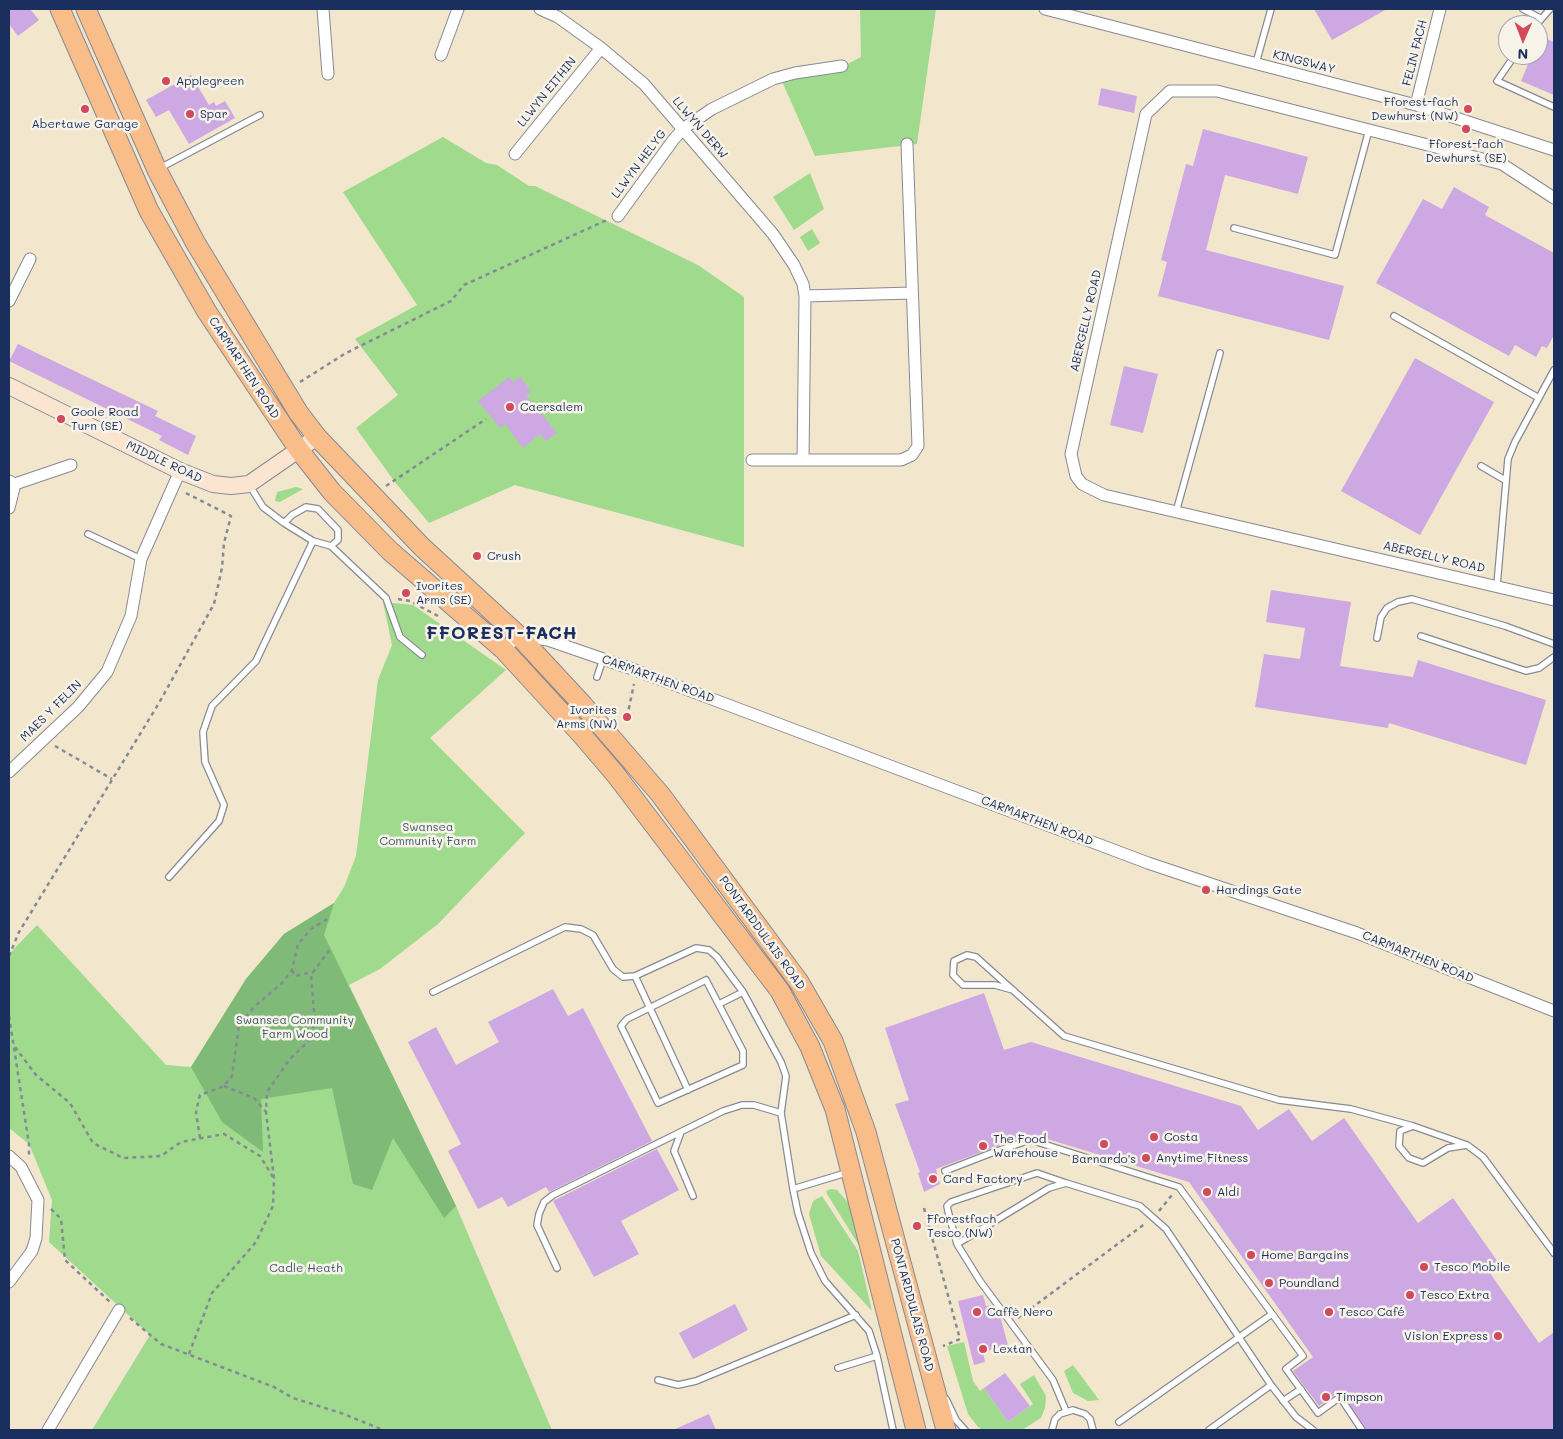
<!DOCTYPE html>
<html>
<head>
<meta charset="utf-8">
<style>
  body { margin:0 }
  #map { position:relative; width:1563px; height:1439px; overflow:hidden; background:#f2e6cd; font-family:Mali,sans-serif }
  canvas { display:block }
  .frame { position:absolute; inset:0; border:10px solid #1b2f5e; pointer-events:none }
  .north { position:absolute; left:1498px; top:15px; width:50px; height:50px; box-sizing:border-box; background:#f7f3e8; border:1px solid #9fa5b1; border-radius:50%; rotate:181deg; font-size:14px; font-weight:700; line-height:20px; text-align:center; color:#1b2f5e }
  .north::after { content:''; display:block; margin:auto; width:18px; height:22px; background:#d1495b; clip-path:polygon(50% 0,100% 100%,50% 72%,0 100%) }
</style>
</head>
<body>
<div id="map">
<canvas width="1563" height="1439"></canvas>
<div class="frame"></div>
<div class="north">N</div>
</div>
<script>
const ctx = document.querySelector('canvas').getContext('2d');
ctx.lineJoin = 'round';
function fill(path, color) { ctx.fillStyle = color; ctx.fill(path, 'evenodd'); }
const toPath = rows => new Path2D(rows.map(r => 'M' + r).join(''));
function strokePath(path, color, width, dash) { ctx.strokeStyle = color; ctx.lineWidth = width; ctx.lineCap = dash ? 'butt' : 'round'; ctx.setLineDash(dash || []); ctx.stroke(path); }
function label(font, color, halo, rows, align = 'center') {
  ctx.font = font + ' Mali,sans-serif'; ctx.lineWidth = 5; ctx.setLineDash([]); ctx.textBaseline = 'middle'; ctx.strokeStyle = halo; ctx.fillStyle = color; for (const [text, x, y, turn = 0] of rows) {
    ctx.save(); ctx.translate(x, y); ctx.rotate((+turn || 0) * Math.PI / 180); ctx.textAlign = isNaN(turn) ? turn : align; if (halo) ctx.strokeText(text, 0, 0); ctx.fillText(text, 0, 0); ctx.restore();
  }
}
fill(toPath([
  [860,9,936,9,917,144,815,156,781,79,840,68,861,57],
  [443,137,486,163,497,165,529,186,535,186,698,265,744,297,744,547,515,485,429,523,394,481,356,428,398,395,355,339,417,305,343,192],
  [810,173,824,209,794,230,773,197],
  [812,229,820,243,808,251,800,237],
  [296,487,303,489,280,502,275,501,277,492],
  [383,602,413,605,506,670,430,738,525,833,438,924,380,969,349,985,456,1206,552,1430,92,1430,150,1335,49,1242,52,1200,29,1144,9,1128,9,954,37,925,166,1065,191,1067,246,979,284,934,334,903,344,887,356,856,378,680,392,645],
  [831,1189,837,1190,851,1206,860,1247,827,1194,826,1191],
  [822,1196,858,1251,872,1311,821,1256,809,1214,813,1201],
  [964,1342,973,1381,980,1391,984,1388,1008,1422,1033,1404,1020,1384,1034,1375,1046,1396,1045,1408,1041,1418,1022,1430,983,1430,978,1427,968,1414,947,1346],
  [1073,1365,1099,1400,1088,1401,1073,1393,1064,1371]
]), '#9fda8d');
fill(toPath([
  [334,903,324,935,456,1206,444,1218,393,1138,372,1190,353,1184,332,1088,261,1099,263,1152,222,1122,191,1067,246,979,284,934]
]), '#7fba78');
fill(toPath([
  [9,9,30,9,39,20,18,36,9,24],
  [1314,9,1387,9,1332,40],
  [1538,35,1554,42,1554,95,1521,81,1532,55,1538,55],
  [191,75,209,105,214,102,216,106,225,101,235,118,189,144,169,110,156,117,146,100],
  [1101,88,1137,96,1134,113,1098,105],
  [1203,129,1308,157,1298,194,1225,175,1206,250,1344,286,1329,340,1158,296,1167,262,1161,260,1186,164,1193,166],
  [1454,187,1489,207,1485,215,1554,253,1554,335,1547,348,1542,346,1536,357,1515,345,1509,356,1376,283,1423,199,1442,209],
  [18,344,158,411,155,416,196,436,188,455,159,440,162,436,9,361],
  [1415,358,1494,402,1420,535,1341,491],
  [1124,366,1158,374,1143,433,1110,425],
  [509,377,513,382,520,377,531,391,526,395,557,433,546,441,540,434,523,448,505,424,500,428,478,401],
  [1271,590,1351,602,1340,666,1413,677,1418,660,1546,700,1526,765,1389,723,1388,728,1255,707,1264,654,1300,659,1305,628,1266,622],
  [553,989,568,1016,583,1008,652,1141,549,1192,546,1187,508,1207,502,1197,478,1209,448,1151,461,1144,408,1042,436,1027,456,1065,499,1042,488,1022],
  [984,993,1004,1050,1031,1042,1241,1106,1258,1130,1289,1109,1312,1141,1344,1118,1418,1223,1453,1198,1500,1265,1490,1273,1539,1343,1554,1332,1554,1430,1367,1430,1342,1393,1337,1393,1319,1406,1293,1371,1313,1357,1189,1182,1034,1135,992,1148,936,1169,940,1184,924,1192,918,1173,920,1172,895,1104,909,1100,885,1028],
  [657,1149,679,1190,621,1221,639,1254,594,1277,553,1201],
  [983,1295,986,1306,991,1305,994,1317,1000,1316,1008,1345,983,1352,985,1362,974,1365,958,1301],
  [735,1304,748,1330,693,1359,679,1333],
  [1005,1373,1030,1406,1008,1422,984,1388],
  [709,1414,716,1430,673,1430]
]), '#cda8e3');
const lane = toPath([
  [1523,9,1540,18],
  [1536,25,1550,9],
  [1515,55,1497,81,1554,107],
  [1256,63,1271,9],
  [160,168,260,115],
  [1234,228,1335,255,1369,130],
  [1394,316,1539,398],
  [1481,466,1505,480],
  [250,486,263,507,284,523],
  [1176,512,1220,353],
  [88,534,141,559],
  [331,546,338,540,338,530,318,509,306,507,292,515,284,523,313,541,331,546,386,598,400,637,422,655],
  [1497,585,1508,459,1515,442,1554,370],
  [1421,636,1526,671,1539,668,1554,657],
  [1377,638,1381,617,1387,608,1398,602,1412,599,1505,626,1554,644],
  [597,677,603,659],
  [169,877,219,821,224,805,205,762,203,732,212,706,256,661,313,541],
  [635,976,688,1090],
  [706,980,743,1051,743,1065,658,1103,621,1026,627,1019,706,980],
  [1013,990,995,985,963,985,953,975,954,961,967,955,976,957,1064,1036,1279,1100,1351,1109,1413,1126,1467,1145],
  [433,992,565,927,581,929,593,935,613,969,623,977,635,976,696,948,709,950,717,957,743,992],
  [719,1004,743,992,781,1062,786,1076,781,1113,793,1189],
  [1413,1126,1400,1131,1399,1146,1409,1158,1423,1163,1448,1148,1467,1145,1483,1157,1554,1253],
  [681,1132,674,1151,693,1196],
  [945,1171,994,1152,1027,1141,1034,1141,1179,1187,1303,1356,1286,1369,1318,1413,1340,1397,1362,1430],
  [849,1172,793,1189,798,1213,811,1253,825,1281,869,1331,877,1356,893,1430],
  [957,1244,948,1211,947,1206,951,1202,1037,1173,1066,1183],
  [557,1268,537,1225,539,1214,544,1202,553,1195,723,1111,742,1105,754,1105,781,1113],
  [838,1368,877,1356],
  [658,1380,678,1385,696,1381,856,1315],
  [946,1399,956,1420,965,1430],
  [1283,1401,1301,1389],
  [1066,1411,1053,1380,980,1281,957,1244,1049,1188,1066,1183,1140,1206,1166,1229,1271,1385,1296,1417,1313,1430],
  [1119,1422,1272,1314],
  [1052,1430,1055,1419,1060,1414,1073,1410,1085,1414,1090,1419,1093,1430],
  [1209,1430,1271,1385]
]);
const street = toPath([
  [323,9,328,74],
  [540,9,558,17,601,48,644,84,773,234,794,265,803,284,805,296,803,460],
  [1045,9,1416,105,1554,150],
  [441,55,458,9],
  [1416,105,1440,9],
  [515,154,601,48],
  [1554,198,1502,164,1217,91,1170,91,1146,114,1071,454,1076,476,1082,484,1104,495,1554,600],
  [618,216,674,139,684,128,712,109,773,79,795,73,842,66],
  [805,296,912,293],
  [9,301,30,259],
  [752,460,901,460,912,455,918,446,907,144],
  [9,481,15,484,71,465],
  [9,508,15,484],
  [503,649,519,636,548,640,635,670,1148,863,1357,933,1554,1011],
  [9,772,78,707,107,672,131,616,141,559,180,471],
  [9,1156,21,1167,38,1200,36,1238,32,1251,9,1282],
  [48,1430,119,1310]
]);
const secondary = toPath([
  [9,386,180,471,213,484,231,486,249,484,317,437]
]);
const primary = toPath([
  [60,9,149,211,207,312,299,450,332,492,390,551,503,649,581,734,616,775,780,991,810,1047,835,1109,916,1430],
  [86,9,157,170,195,242,298,412,317,437,422,547,519,636,583,705,660,794,799,982,833,1041,866,1132,946,1430]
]);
strokePath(lane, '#868a96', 8);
strokePath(street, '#868a96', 13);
strokePath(secondary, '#868a96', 18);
strokePath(primary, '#868a96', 21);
strokePath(toPath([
  [300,382,346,353,451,301,464,285,607,220],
  [386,486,486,419],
  [398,599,410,601,438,616],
  [627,717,634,684],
  [55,746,112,779],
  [9,956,19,932,159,703,214,604,222,568,224,543,231,516,184,492],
  [292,970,295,976,312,972],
  [9,1016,29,1144,29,1157],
  [15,1047,36,1075,70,1103,93,1143,123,1158,161,1156,181,1142,224,1134,260,1156,273,1177],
  [224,1086,254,1098,266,1112],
  [200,1138,196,1112,200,1095,224,1086,232,1076,239,1025,254,1007,282,983,292,970,298,944,311,929,329,918],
  [924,1208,960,1339,943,1346],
  [51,1209,61,1219,65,1260,110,1302],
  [1159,1211,1172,1195],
  [130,1318,161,1344,274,1387,293,1398,341,1413,383,1430],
  [1018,1318,1146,1223],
  [189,1354,212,1293,256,1242,273,1206,274,1178,266,1112,267,1092,289,1060,313,1037,314,1012,311,975,331,948]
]), '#868a96', 2.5, [4, 4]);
strokePath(lane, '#fff', 5.5);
strokePath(street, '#fff', 11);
strokePath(secondary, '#fce5d0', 16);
strokePath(primary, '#f8bd89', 19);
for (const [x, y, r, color] of [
  [166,81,5,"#d1495b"],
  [85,109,5,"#d1495b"],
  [1468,109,5,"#d1495b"],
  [190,114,5,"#d1495b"],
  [1466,129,5,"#d1495b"],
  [510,407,5,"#d1495b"],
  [61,419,5,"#d1495b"],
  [477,556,5,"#d1495b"],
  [406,593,5,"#d1495b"],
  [627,717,5,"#d1495b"],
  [1206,890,5,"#d1495b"],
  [1154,1137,5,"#d1495b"],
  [1104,1144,5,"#d1495b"],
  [983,1146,5,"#d1495b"],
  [1146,1158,5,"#d1495b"],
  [933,1179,5,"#d1495b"],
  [1207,1192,5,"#d1495b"],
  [917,1226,5,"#d1495b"],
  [1251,1255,5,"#d1495b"],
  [1424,1267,5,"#d1495b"],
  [1269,1283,5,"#d1495b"],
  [1410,1295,5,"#d1495b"],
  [977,1312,5,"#d1495b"],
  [1329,1312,5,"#d1495b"],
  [1498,1336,5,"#d1495b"],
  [983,1349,5,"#d1495b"],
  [1326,1397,5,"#d1495b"]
]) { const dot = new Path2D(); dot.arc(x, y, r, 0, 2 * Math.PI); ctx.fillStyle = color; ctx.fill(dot); strokePath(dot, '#f7f3e8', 2); }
label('12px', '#1b2f5e', '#f7f3e8', [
  ["FELIN FACH",1415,53,-76],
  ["KINGSWAY",1304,62,14],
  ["LLWYN EITHIN",547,92,-51],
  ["LLWYN DERW",700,128,49],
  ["LLWYN HELYG",639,164,-53],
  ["ABERGELLY ROAD",1086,321,-77],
  ["CARMARTHEN ROAD",244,368,57],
  ["MIDDLE ROAD",164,462,25],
  ["ABERGELLY ROAD",1434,557,13],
  ["CARMARTHEN ROAD",658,679,20],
  ["MAES Y FELIN",51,711,-45],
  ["CARMARTHEN ROAD",1037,821,21],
  ["PONTARDDULAIS ROAD",762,933,54],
  ["CARMARTHEN ROAD",1418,957,22],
  ["PONTARDDULAIS ROAD",912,1305,75]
]);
label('12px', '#1b2f5e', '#f7f3e8', [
  ["Applegreen",176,81],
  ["Fforest-fach",1458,102,"right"],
  ["Dewhurst (NW)",1458,116,"right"],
  ["Spar",200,114],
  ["Abertawe Garage",85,124,"center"],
  ["Fforest-fach",1466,144,"center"],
  ["Dewhurst (SE)",1466,158,"center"],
  ["Caersalem",520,407],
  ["Goole Road",71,412],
  ["Turn (SE)",71,426],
  ["Crush",487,556],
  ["Ivorites",416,586],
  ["Arms (SE)",416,600],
  ["Ivorites",617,710,"right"],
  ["Arms (NW)",617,724,"right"],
  ["Hardings Gate",1216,890],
  ["Costa",1164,1137],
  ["The Food",993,1139],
  ["Warehouse",993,1153],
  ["Anytime Fitness",1156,1158],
  ["Barnardo's",1104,1159,"center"],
  ["Card Factory",943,1179],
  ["Aldi",1217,1192],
  ["Fforestfach",927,1219],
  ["Tesco (NW)",927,1233],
  ["Home Bargains",1261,1255],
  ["Tesco Mobile",1434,1267],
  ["Poundland",1279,1283],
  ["Tesco Extra",1420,1295],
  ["Caffè Nero",987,1312],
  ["Tesco Café",1339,1312],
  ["Vision Express",1488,1336,"right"],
  ["Lextan",993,1349],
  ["Timpson",1336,1397]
], 'left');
label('12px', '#3c5a6a', '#f7f3e8', [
  ["Swansea",428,827],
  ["Community Farm",428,841],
  ["Swansea Community",295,1020],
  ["Farm Wood",295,1034],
  ["Cadle Heath",306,1268]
]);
ctx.letterSpacing = '1px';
label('bold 18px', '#1b2f5e', '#f7f3e8', [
  ["FFOREST-FACH",502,633]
]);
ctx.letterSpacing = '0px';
</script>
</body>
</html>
